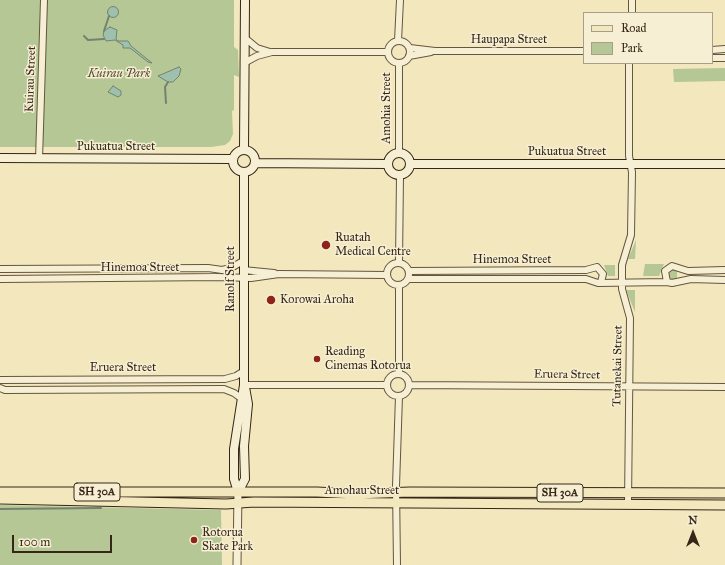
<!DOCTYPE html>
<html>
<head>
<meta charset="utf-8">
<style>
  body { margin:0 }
  #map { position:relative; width:725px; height:565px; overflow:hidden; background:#f3e7bd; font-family:"IM FELL Great Primer",serif }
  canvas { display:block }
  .legend { position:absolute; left:583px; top:12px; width:130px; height:52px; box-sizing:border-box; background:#f7efd4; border:1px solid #a99f88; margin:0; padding:5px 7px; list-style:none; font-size:12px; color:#352617 }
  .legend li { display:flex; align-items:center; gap:8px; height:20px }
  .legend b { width:20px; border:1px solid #a99f88 }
  .north { position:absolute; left:673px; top:513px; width:40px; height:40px; -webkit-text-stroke:3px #f7efd4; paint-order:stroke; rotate:0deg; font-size:11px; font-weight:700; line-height:16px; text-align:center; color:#352617 }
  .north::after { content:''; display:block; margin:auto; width:14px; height:18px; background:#352617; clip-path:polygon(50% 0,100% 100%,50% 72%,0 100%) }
  .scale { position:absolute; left:12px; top:535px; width:100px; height:18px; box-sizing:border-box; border:2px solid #352617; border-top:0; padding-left:5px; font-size:12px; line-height:14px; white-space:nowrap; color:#352617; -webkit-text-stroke:3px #f7efd4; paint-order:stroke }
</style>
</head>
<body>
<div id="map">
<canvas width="725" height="565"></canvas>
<ul class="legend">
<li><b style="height:5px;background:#f3e7bd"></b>Road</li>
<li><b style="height:11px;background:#b5c795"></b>Park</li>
</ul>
<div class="north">N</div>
<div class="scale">100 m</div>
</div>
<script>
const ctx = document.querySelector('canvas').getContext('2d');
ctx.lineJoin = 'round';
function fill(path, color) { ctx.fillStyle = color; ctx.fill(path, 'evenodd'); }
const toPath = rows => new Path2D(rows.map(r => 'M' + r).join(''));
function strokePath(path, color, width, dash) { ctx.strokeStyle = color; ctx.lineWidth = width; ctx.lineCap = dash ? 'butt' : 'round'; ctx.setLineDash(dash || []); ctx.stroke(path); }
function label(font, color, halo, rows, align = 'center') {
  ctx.font = font + ' "IM FELL Great Primer",serif'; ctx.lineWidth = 3; ctx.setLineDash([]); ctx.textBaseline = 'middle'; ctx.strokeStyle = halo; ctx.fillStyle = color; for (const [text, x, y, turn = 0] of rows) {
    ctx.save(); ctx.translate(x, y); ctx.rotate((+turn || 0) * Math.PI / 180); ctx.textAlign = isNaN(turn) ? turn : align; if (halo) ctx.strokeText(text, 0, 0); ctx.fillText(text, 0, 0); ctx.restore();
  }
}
fill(toPath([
  [0,0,234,0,234,47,238,50,239,77,234,75,234,110,232,111,233,134,230,141,225,145,211,147,0,147],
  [725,68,725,81,674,82,673,69],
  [636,240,635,259,628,259],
  [645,264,664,264,659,276,643,276],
  [604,265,615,265,615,276,608,276],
  [672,269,677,270,677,279,674,281,668,279,668,271],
  [626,290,635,290,635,312],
  [0,505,221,510,222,565,0,565]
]), '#b5c795');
const water = toPath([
  '107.5 12a5.5 5.5 0 1 1 11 0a5.5 5.5 0 1 1-11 0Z',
  [110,27,117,30,116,39,118,41,128,41,131,46,152,63,148,62,130,48,123,48,123,45,115,40,106,41,103,35,104,31,110,27],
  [179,67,181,69,179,76,173,82,168,82,158,76,179,67],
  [113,86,121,91,121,95,118,97,108,92,113,86]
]);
fill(water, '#9dc1ac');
strokePath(water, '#738370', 1);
strokePath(toPath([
  [104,31,109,16],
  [84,36,88,40,104,39],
  [166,103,165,87,168,82],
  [0,509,101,508]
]), '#738370', 2);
const minor = toPath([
  [632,0,632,13],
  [245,38,257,48,270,52],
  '388 52a11 11 0 1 1 22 0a11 11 0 1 1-22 0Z',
  [398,41,400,0],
  [410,48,435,51,584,51],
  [712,50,725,49],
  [409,56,431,52],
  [712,58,725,58],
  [244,63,257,56,272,52,388,52],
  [399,153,399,63],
  [39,159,44,0],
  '387 274a11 11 0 1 1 22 0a11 11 0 1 1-22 0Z',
  [399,263,400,175],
  [0,269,208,268,222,270,231,268,243,261],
  [243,270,274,273],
  [409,271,586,270,597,267,603,274,601,282],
  [0,279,217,277,251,278,279,274,387,275],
  [409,279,586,279,598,283,667,282,672,283,691,279,725,280],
  [667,282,665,271,672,266,688,271,725,270],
  '387 385a11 11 0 1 1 22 0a11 11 0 1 1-22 0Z',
  [399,374,399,286],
  [0,380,225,379,236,376,244,371],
  [244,385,387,385],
  [409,385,725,387],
  [0,388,5,390,224,389,234,393,241,398],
  [628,504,630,318,622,289,622,265,631,235,632,172,629,156,629,63],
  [397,565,396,486,399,396]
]);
const tertiary = toPath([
  [237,565,238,492]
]);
const secondary = toPath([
  [244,149,245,0],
  '233 161a11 11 0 1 1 22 0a11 11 0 1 1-22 0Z',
  '388 164a11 11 0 1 1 22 0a11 11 0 1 1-22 0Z',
  [0,158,233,159],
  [255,163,388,164],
  [410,164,725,164],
  [238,492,234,479,234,449,244,385,244,172],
  [238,492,245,479,244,446,248,404,245,387]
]);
const primary = toPath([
  [0,492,317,492,355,494,410,492,725,493],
  [0,499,226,504,254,502,725,505]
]);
strokePath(minor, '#645640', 8);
strokePath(tertiary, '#645640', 9);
strokePath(secondary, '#352617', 10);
strokePath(primary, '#352617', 11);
strokePath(minor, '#f7efd4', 6);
strokePath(tertiary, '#f7efd4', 7);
strokePath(secondary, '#f7efd4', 8);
strokePath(primary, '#f3e7bd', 9);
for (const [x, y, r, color] of [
  [326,245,5,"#8f2418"],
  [271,300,5,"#8f2418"],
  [317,359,4,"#8f2418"],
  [194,540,4,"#8f2418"]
]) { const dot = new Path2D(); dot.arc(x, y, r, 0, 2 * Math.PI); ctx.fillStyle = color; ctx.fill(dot); strokePath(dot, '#f7efd4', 1.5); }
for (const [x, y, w] of [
  [97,492,46],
  [560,493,46]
]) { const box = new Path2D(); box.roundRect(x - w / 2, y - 9, w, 18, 3); ctx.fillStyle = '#f7efd4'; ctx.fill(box); strokePath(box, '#352617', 1); }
label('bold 11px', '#352617', null, [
  ["SH 30A",97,492],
  ["SH 30A",560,493]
]);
label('12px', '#352617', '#f7efd4', [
  ["Haupapa Street",509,40],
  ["Kuirau Street",31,79,-88],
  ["Amohia Street",387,108,-90],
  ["Pukuatua Street",116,147],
  ["Pukuatua Street",567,152],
  ["Hinemoa Street",512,260],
  ["Hinemoa Street",140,268],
  ["Ranolf Street",231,279,-90],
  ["Tutanekai Street",618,366,-89],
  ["Eruera Street",123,368],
  ["Eruera Street",567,375,1],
  ["Amohau Street",362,491]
]);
label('italic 12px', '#554e36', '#f7efd4', [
  ["Kuirau Park",119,74]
]);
label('12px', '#352617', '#f7efd4', [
  ["Ruatah",335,238],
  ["Medical Centre",335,252],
  ["Korowai Aroha",280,300],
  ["Reading",325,352],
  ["Cinemas Rotorua",325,366],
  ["Rotorua",202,533],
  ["Skate Park",202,547]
], 'left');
</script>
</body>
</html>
